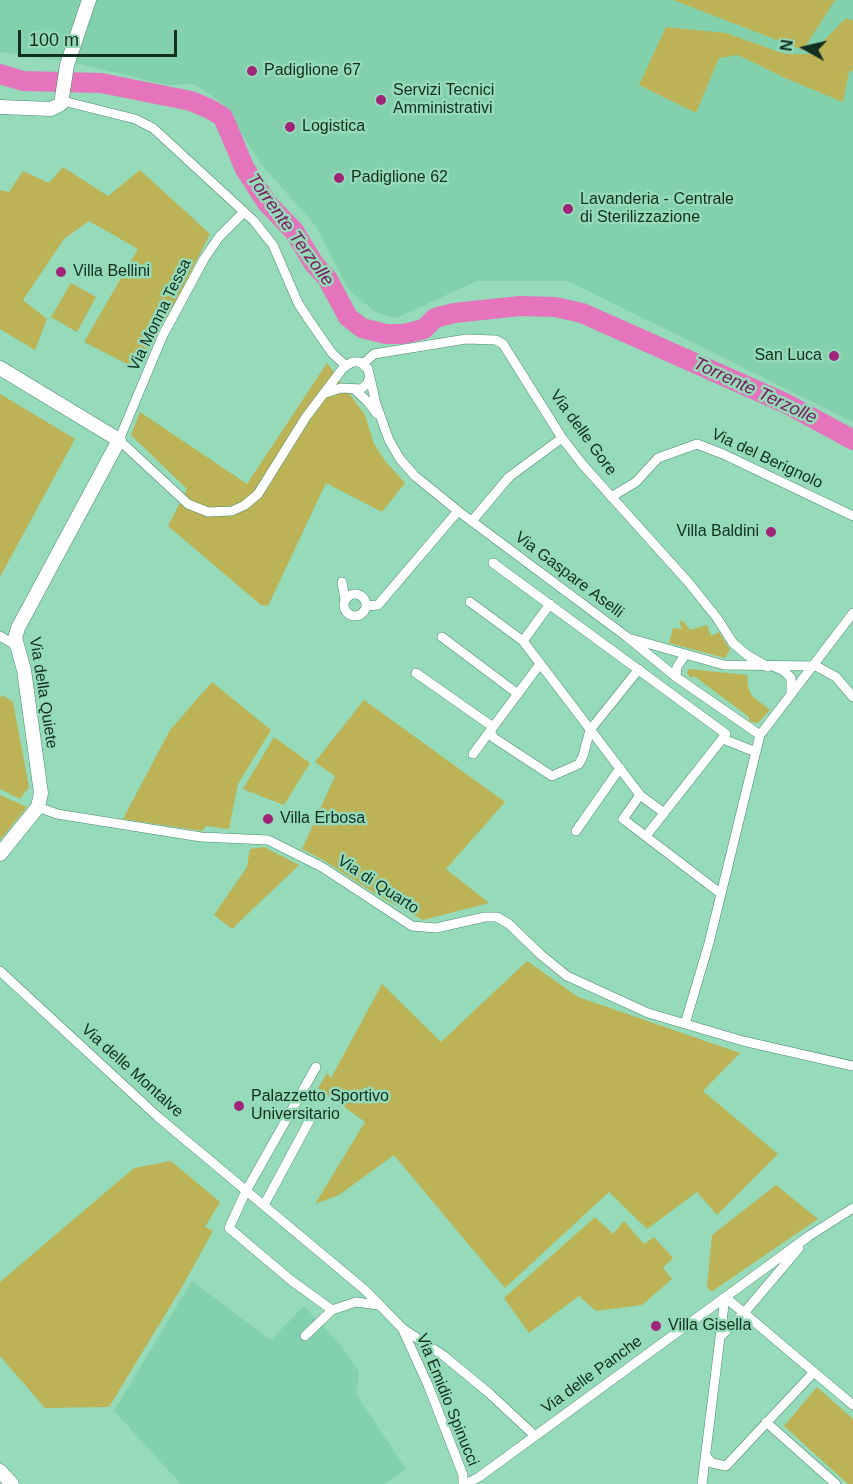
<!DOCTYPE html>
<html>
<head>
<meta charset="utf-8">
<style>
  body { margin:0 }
  #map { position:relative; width:853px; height:1484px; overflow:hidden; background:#95dab9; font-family:Arial,sans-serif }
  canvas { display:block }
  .north { position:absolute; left:775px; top:18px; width:60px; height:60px; -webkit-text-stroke:4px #95dab9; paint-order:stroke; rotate:278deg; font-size:16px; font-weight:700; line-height:24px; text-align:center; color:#122f22 }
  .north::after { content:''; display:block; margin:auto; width:21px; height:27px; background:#122f22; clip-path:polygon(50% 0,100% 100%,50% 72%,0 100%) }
  .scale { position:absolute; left:18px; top:30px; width:159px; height:27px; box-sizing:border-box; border:3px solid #122f22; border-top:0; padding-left:8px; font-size:18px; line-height:21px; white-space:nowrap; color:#122f22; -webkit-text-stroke:4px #95dab9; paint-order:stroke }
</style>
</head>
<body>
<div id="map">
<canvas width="853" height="1484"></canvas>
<div class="north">N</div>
<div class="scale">100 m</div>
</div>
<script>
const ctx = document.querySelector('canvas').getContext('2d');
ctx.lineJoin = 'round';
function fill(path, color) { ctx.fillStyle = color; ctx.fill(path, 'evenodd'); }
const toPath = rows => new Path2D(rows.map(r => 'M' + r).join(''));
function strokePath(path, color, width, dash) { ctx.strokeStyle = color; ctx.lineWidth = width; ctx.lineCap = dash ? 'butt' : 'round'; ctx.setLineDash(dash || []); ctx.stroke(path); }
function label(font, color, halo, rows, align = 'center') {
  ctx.font = font + ' Arial,sans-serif'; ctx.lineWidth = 5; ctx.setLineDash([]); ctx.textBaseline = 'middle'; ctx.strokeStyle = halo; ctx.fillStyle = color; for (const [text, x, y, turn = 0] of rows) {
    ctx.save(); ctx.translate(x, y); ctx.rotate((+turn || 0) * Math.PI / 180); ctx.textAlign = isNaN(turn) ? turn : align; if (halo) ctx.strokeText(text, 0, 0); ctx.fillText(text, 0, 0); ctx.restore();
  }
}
fill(toPath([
  [0,0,853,0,853,422,568,281,477,281,396,318,375,312,348,289,316,226,261,164,222,103,194,84,167,85,80,64,0,52],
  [192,1281,271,1340,304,1306,342,1347,359,1372,356,1394,406,1469,384,1484,181,1484,114,1411]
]), '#82d1ac');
fill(toPath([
  [673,0,835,0,803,50],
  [846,18,853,21,853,70,849,72,843,102,785,78,738,55,719,58,696,113,639,85,666,27,726,33,785,54,811,54],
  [63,167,108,196,140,170,210,234,176,301,137,369,84,342,138,249,89,221,64,239,23,300,47,319,35,350,0,329,0,190,9,192,23,171,49,183],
  [71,283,96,297,77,332,51,317],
  [327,363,365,415,374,444,386,462,405,483,382,512,326,483,268,606,261,605,168,526,187,489,131,435,140,412,247,484],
  [0,394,75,439,0,577],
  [679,620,684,622,690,630,707,625,711,636,719,632,730,650,725,658,669,643,673,628,682,629],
  [689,669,747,675,748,687,752,696,770,710,758,723,749,721,749,717,694,676,691,678,687,673],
  [212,682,271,730,238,784,229,829,206,826,202,831,123,819,170,730],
  [2,695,13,702,29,787,20,799,0,789,0,699],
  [364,700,505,802,446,869,489,903,423,920,380,897,325,861,302,849,335,776,315,762],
  [274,737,310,763,284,805,243,789],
  [0,795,27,807,0,840],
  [264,847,299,865,232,929,214,915,247,867,250,849],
  [527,961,578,997,740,1053,703,1091,778,1154,717,1215,697,1192,647,1229,609,1192,505,1288,394,1155,339,1195,315,1204,365,1122,318,1088,327,1073,331,1078,382,984,441,1042],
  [171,1161,220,1202,205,1227,213,1231,182,1287,109,1407,45,1408,0,1356,0,1282,134,1168],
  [776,1185,818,1219,711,1292,707,1286,712,1235],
  [595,1217,613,1234,624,1221,644,1244,654,1237,673,1258,663,1268,672,1279,642,1305,596,1311,579,1296,529,1333,504,1298],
  [817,1387,853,1419,853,1484,848,1484,784,1426]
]), '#bcb356');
strokePath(toPath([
  [0,74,23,81,101,83,191,101,210,109,223,117,245,169,267,203,294,231,314,264,327,278,348,317,362,328,386,334,403,334,424,329,435,318,454,313,520,306,555,307,582,313,787,404,853,440]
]), '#e674bc', 20);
const minor = toPath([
  [63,101,135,119,153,128,254,221,273,245,298,303,309,320,332,353,345,365],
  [244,212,219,237,204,259,163,335,119,440,188,504,208,512,232,511,245,505,258,494,306,417,343,368,352,362,360,362,368,369,376,404,389,440,400,459,415,476,458,511,627,637,676,677,760,735],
  [363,364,374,354,466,339,496,340,503,344,562,438,583,465,689,583,717,618,733,643,747,655,768,667],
  [355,390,367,401,377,414],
  [326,393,341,388,361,389,367,384,370,377],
  [611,497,636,482,658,458,697,444,723,454,853,516],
  [472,521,509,477,562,438],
  [493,563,726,734,646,836],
  [342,582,345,600],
  '344 605a11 11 0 1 1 22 0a11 11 0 1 1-22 0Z',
  [470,602,523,641,640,795,623,819,720,893],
  [366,606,378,605,458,511],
  [0,636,15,645],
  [442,637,518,694],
  [632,639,724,665,816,666,836,677,853,697],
  [523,641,550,604],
  [775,667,784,671,791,678,791,692],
  [416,673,493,727],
  [676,677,677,667,685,655],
  [490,731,494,738,552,776,579,764,583,756,590,730,639,669],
  [723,739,756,752],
  [473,754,540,664],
  [640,795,663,812],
  [38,807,57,814,201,837,268,840,322,867,412,926,436,928,485,917,497,917,509,924,541,955,567,976,648,1013,743,1041,853,1066],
  [576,831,620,768],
  [0,971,158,1117,365,1290,402,1328,444,1356,489,1393,534,1435],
  [685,1024,709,943,760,735,853,613],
  [316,1067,246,1191,229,1228,292,1281,332,1310],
  [264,1205,312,1116],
  [725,1297,853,1405],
  [402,1328,428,1385,463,1475,463,1484],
  [305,1336,332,1310,356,1302,378,1305],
  [721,1336,744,1313,799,1248],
  [766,1422,836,1484],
  [706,1456,712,1463,726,1466,814,1372],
  [466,1484,479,1477,809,1236,853,1208],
  [702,1484,725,1297]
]);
const secondary = toPath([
  [0,107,51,109,61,104,67,65,89,0],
  [0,368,119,440,18,628,15,638,24,670,41,793,38,807,0,854],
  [0,1471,12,1484]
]);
strokePath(minor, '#478b6d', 10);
strokePath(secondary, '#478b6d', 15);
strokePath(minor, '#fff', 9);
strokePath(secondary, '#fff', 14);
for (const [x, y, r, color] of [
  [252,71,6,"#9f247a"],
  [381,100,6,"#9f247a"],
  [290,127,6,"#9f247a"],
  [339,178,6,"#9f247a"],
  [568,209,6,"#9f247a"],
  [61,272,6,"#9f247a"],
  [834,356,6,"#9f247a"],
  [771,532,6,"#9f247a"],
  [268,819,6,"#9f247a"],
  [239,1106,6,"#9f247a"],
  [656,1326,6,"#9f247a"]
]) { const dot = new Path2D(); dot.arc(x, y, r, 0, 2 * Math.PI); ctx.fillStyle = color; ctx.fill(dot); strokePath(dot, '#95dab9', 2); }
label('16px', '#122f22', '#95dab9', [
  ["Padiglione 67",264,71],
  ["Servizi Tecnici",393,91],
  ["Amministrativi",393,109],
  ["Logistica",302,127],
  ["Padiglione 62",351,178],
  ["Lavanderia - Centrale",580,200],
  ["di Sterilizzazione",580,218],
  ["Villa Bellini",73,272],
  ["San Luca",822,356,"right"],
  ["Villa Baldini",759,532,"right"],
  ["Villa Erbosa",280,819],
  ["Palazzetto Sportivo",251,1097],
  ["Universitario",251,1115],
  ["Villa Gisella",668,1326]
], 'left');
label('16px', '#122f22', '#95dab9', [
  ["Via Monna Tessa",160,315,-64],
  ["Via delle Gore",583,433,54],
  ["Via del Berignolo",767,459,25],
  ["Via Gaspare Aselli",569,575,37],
  ["Via della Quiete",43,693,81],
  ["Via di Quarto",378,885,33],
  ["Via delle Montalve",132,1071,42],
  ["Via delle Panche",592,1375,-36],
  ["Via Emidio Spinucci",447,1400,68]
]);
label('italic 18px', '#7e165f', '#95dab9', [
  ["Torrente Terzolle",290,230,54],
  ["Torrente Terzolle",755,391,25]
]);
</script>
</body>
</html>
